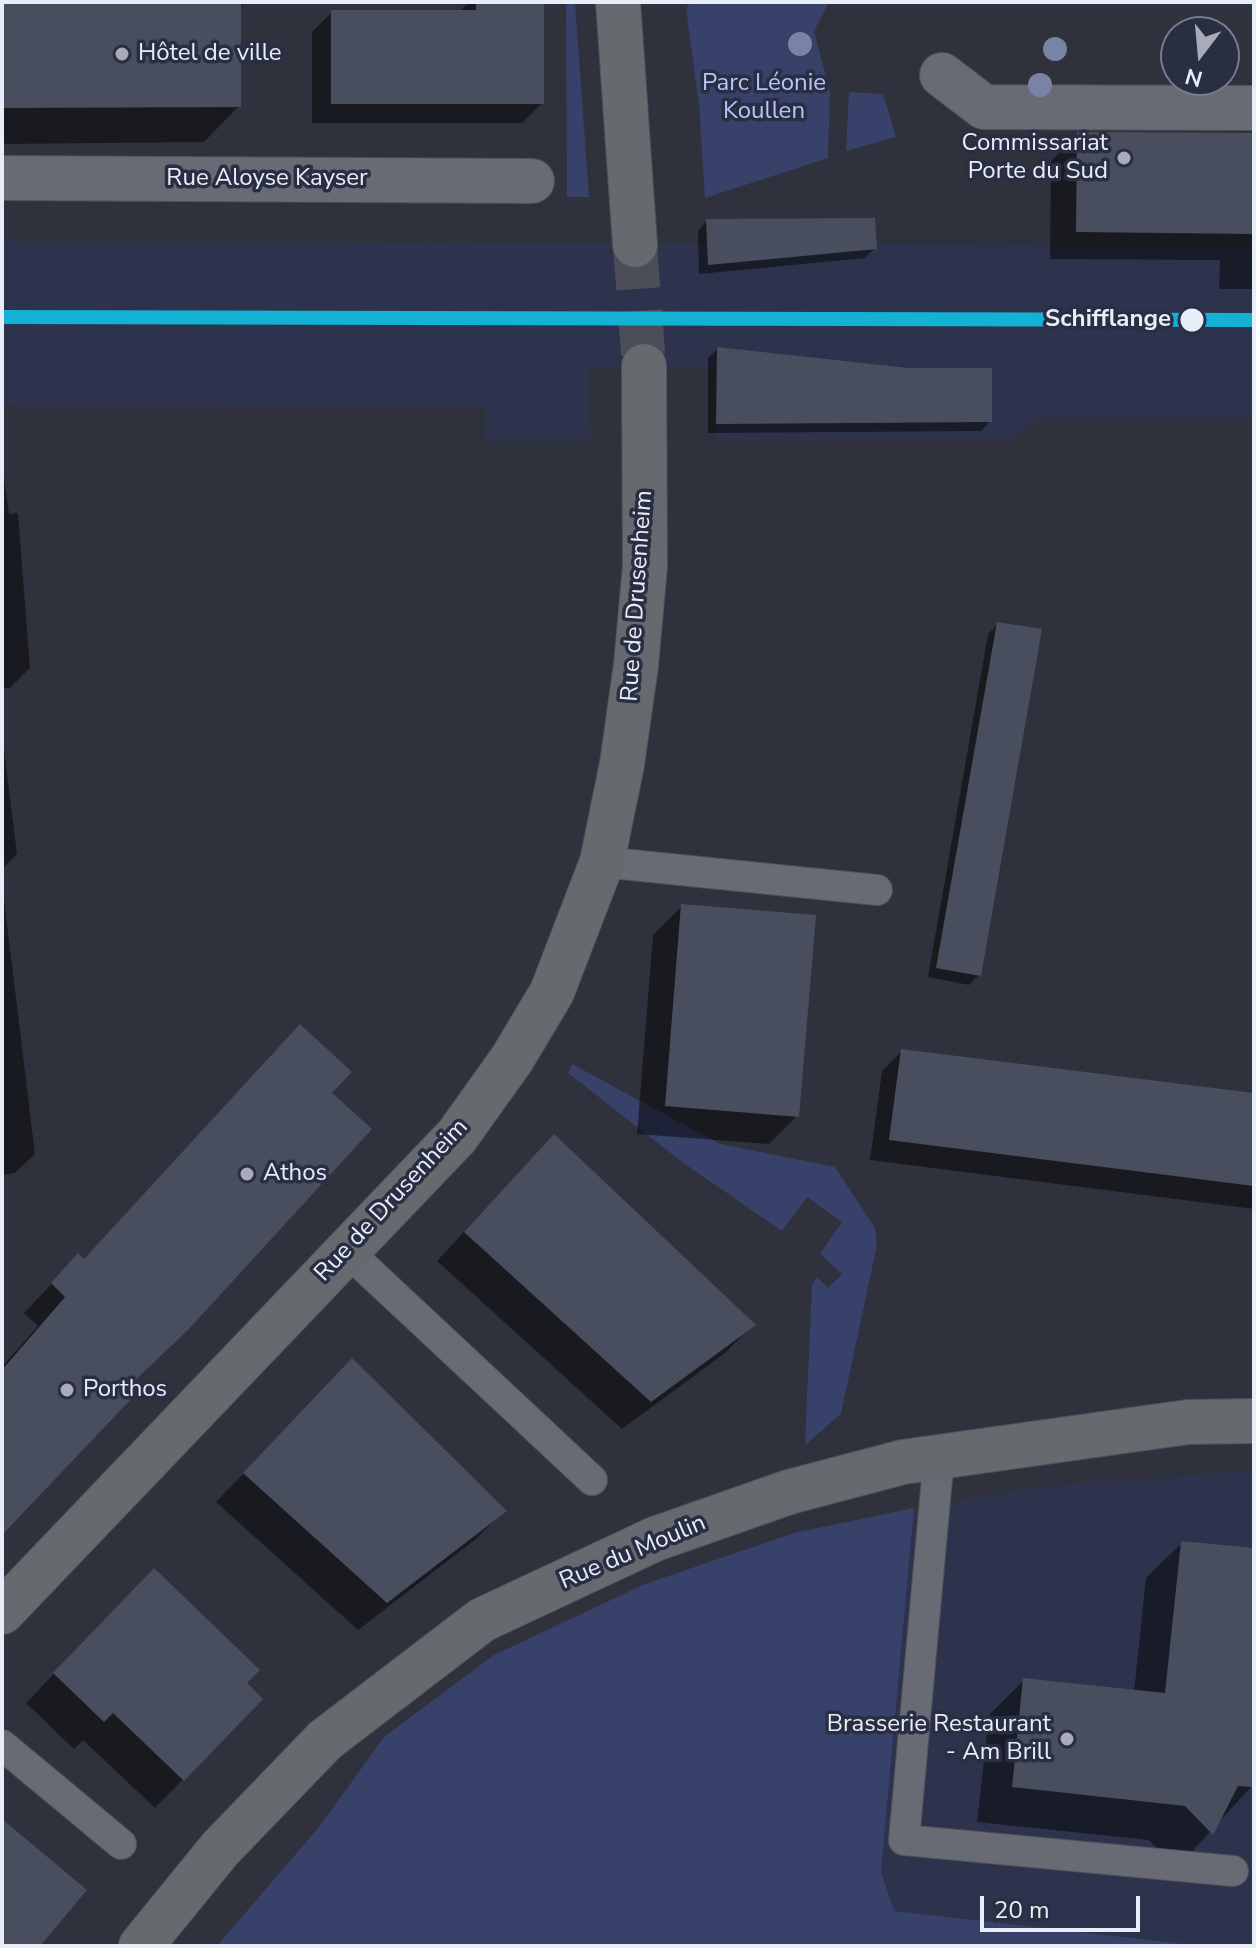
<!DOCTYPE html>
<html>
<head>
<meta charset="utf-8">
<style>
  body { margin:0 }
  #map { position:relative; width:1256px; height:1948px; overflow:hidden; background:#2f323d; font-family:"Nunito Sans",sans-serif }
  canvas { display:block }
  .frame { position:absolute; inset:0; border:4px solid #e8edfa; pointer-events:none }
  .north { position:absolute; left:1160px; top:16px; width:80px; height:80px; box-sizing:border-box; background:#292e43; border:2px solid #757a8c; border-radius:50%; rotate:196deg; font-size:22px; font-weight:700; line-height:32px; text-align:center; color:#e8edfa }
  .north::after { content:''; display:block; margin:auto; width:28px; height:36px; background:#a7acb8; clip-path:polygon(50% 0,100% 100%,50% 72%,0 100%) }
  .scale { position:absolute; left:980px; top:1896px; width:160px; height:36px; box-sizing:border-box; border:4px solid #e8edfa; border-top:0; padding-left:10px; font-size:24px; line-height:28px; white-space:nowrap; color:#e8edfa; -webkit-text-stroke:6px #292e43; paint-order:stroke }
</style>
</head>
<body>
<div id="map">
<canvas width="1256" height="1948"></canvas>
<div class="frame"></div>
<div class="north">N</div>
<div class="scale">20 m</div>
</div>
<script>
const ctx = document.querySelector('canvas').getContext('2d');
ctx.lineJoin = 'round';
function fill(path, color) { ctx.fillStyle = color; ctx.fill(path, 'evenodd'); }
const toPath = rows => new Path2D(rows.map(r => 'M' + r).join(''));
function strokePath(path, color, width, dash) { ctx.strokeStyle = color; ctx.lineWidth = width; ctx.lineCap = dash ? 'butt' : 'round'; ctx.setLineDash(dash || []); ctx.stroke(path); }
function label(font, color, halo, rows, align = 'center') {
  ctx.font = font + ' "Nunito Sans",sans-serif'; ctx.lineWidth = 7; ctx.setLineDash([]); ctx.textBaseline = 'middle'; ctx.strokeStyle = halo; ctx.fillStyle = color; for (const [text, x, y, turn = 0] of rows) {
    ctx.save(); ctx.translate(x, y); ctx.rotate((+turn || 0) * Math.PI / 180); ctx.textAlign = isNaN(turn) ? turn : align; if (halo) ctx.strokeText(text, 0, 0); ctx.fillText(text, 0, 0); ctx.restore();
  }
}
fill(toPath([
  [2,242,1254,245,1254,417,1039,418,1011,440,716,440,717,367,695,366,588,367,590,441,485,442,485,408,2,405],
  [1254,1471,1254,1946,1202,1946,894,1911,881,1871,914,1508,1053,1485]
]), '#2d334c');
fill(toPath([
  [566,2,575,2,589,197,567,197],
  [692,2,829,2,814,31,830,92,828,158,705,198,699,105,686,8],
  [849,92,883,94,896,137,846,151],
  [572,1064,720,1144,835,1167,875,1228,877,1245,841,1414,805,1445,812,1284,817,1277,828,1288,842,1274,820,1254,842,1222,807,1197,782,1231,682,1162,568,1073],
  [914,1508,881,1871,894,1911,1202,1946,217,1946,319,1827,384,1737,494,1655,645,1584,794,1533]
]), '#384169');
fill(toPath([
  [2,2,239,2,239,106,204,142,2,144],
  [469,2,542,2,542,103,522,123,312,123,312,32,332,12,459,12],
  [1078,134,1254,134,1254,289,1219,289,1220,260,1050,259,1051,161],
  [707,221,875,248,865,258,699,274,698,231],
  [717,349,990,421,981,431,708,433,708,358],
  [2,463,9,514,18,513,30,668,10,688,2,688],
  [998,624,979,975,969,985,928,977,988,634],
  [2,733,17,854,2,869],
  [2,883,35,1154,15,1173,2,1175],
  [682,906,797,1116,769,1144,637,1134,653,935],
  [902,1051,1254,1095,1254,1209,870,1160,882,1071],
  [330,1093,128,1385,2,1531,2,1367,38,1326,24,1313,78,1256,83,1260],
  [526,1165,753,1325,725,1353,622,1429,437,1261],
  [324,1390,504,1511,476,1539,358,1630,216,1502],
  [1182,1543,1254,1551,1252,1786,1176,1869,1149,1840,977,1822,989,1715,1024,1680,1134,1692,1146,1578],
  [126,1599,244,1683,261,1699,155,1808,83,1740,74,1749,26,1703]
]), '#0007');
fill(toPath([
  [2,2,241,2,241,107,2,108],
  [476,2,544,2,544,104,331,104,331,10,476,10],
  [1077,132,1254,133,1254,234,1076,232],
  [875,218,877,249,708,265,706,219],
  [717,347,908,368,992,368,992,422,716,424],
  [997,622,1042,629,981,976,936,968],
  [681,904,816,915,799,1117,665,1106],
  [300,1024,352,1072,332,1093,372,1129,188,1330,130,1385,134,1396,2,1535,2,1370,65,1297,51,1283,78,1253,84,1259],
  [901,1049,1254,1093,1254,1186,889,1140],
  [554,1134,756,1325,651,1402,464,1232],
  [352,1358,507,1511,387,1603,243,1473],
  [1181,1541,1254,1548,1254,1787,1238,1786,1213,1835,1185,1806,1012,1787,1023,1678,1165,1693],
  [154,1568,260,1670,247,1683,263,1699,184,1781,113,1713,104,1722,53,1673],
  [2,1819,87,1890,40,1946,2,1946]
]), '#494e5e');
strokePath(toPath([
  [635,245,644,366]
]), '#4b4e59', 44, [44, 22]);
const lane = toPath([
  [602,862,877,890],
  [347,1251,592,1480],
  [939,1456,904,1840,1233,1871],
  [2,1745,121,1844]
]);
const street = toPath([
  [942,75,984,107,1254,108],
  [2,178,532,181]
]);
const secondary = toPath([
  [618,2,635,245],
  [2,1612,457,1136,512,1059,552,992,602,862,622,764,636,665,645,566,644,366],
  [141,1946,220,1849,325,1740,482,1620,655,1539,789,1492,903,1462,1188,1422,1254,1421]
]);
strokePath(lane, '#4e515b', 32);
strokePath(street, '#4e515b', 46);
strokePath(secondary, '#4e515b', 46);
strokePath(lane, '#686b74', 30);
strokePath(street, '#686b74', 44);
strokePath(secondary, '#66696d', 44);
strokePath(toPath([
  [2,317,1254,320]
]), '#13b2d5', 14);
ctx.fillStyle = '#7983a5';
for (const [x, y] of [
  [800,44],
  [1055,49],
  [1040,85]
]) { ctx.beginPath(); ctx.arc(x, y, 12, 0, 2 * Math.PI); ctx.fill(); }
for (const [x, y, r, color] of [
  [122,54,8,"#a7acb8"],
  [1124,158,8,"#a7acb8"],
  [1192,320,13,"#e8edfa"],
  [247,1174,8,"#a7acb8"],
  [67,1390,8,"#a7acb8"],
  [1067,1739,8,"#a7acb8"]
]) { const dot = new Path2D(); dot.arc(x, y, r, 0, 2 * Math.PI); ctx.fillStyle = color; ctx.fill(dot); strokePath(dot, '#292e43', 3); }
label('24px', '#e8edfa', '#292e43', [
  ["Hôtel de ville",138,54],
  ["Commissariat",1108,144,"right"],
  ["Porte du Sud",1108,172,"right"],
  ["Athos",263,1174],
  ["Porthos",83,1390],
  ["Brasserie Restaurant",1051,1725,"right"],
  ["- Am Brill",1051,1753,"right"]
], 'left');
label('24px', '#b6c5fa', '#292e43', [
  ["Parc Léonie",764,84],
  ["Koullen",764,112]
]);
label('24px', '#e8edfa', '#292e43', [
  ["Rue Aloyse Kayser",267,179],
  ["Rue de Drusenheim",638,596,-86],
  ["Rue de Drusenheim",392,1201,-47],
  ["Rue du Moulin",633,1553,-23]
]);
label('bold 24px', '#e8edfa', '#292e43', [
  ["Schifflange",1171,320]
], 'right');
</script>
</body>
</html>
